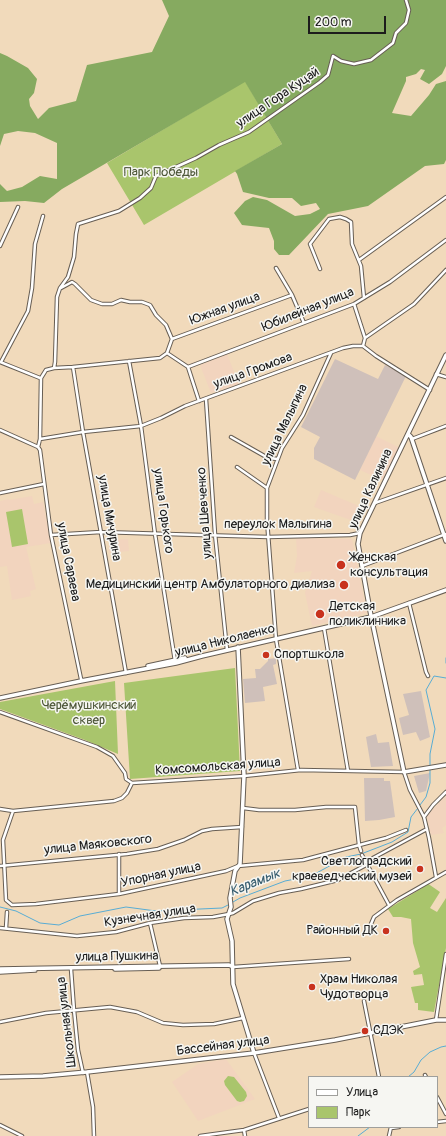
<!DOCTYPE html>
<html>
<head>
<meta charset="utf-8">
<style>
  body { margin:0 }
  #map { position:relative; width:446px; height:1136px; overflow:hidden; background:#f1dabb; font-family:Pangolin,sans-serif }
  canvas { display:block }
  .legend { position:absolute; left:308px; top:1076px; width:130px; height:52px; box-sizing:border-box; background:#f6f6f2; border:1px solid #9f9f9c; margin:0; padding:5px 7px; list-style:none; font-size:12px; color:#1c1c1c }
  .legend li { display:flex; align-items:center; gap:8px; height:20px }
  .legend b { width:20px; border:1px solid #9f9f9c }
  .scale { position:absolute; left:308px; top:16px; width:78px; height:18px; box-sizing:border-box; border:2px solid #1c1c1c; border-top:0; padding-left:5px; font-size:12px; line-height:14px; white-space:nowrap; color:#1c1c1c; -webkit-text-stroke:3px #f6f6f2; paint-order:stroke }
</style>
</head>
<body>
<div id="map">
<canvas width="446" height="1136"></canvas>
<ul class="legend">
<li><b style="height:5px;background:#fff"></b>Улица</li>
<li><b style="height:11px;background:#a9c56c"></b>Парк</li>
</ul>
<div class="scale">200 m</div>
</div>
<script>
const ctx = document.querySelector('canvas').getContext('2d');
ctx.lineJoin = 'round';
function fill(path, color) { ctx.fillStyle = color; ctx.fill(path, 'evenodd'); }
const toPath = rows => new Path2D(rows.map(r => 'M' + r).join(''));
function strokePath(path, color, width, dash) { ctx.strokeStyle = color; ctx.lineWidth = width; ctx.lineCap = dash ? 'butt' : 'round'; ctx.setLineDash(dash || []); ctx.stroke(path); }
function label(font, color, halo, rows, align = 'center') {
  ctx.font = font + ' Pangolin,sans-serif'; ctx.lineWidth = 3; ctx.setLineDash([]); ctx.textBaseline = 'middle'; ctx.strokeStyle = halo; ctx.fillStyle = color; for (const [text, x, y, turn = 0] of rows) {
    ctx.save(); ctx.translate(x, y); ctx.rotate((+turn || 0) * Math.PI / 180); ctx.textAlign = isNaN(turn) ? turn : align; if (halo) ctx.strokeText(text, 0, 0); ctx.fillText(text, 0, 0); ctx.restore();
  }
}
fill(toPath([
  [227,354,239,384,211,393,200,365],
  [376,436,400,448,387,475,386,474,384,481,360,470],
  [321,490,366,509,359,523,314,507],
  [32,496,34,504,43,502,51,543,26,547,36,589,30,591,31,596,12,600,7,566,0,567,0,501,9,499,9,500],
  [296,538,352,539,367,613,312,626,305,593,312,571,294,573,297,556],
  [128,539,129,551,109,553,109,540],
  [446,795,446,825,442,828,444,833,431,835,427,816],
  [226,1059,255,1099,198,1121,172,1082,198,1064]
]), '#f2d4be');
fill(toPath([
  [335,359,378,379,385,365,406,376,355,480,314,459,314,448,320,437,301,427],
  [276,658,276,664,273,665,277,684,263,687,265,701,245,703,243,679,256,678,255,669,260,669,268,661,268,659],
  [421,691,430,737,420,741,416,732,403,735,399,718,409,715,403,694],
  [376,734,378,743,389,742,393,766,371,767,366,737],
  [430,773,426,791,419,793,414,776],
  [364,778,384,778,384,781,390,781,395,817,379,820,365,821]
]), '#cfc0ba');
fill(toPath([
  [245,81,282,144,144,225,107,163],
  [22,509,28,544,12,547,6,512],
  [235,668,240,771,130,779,124,683],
  [115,681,118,754,85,740,0,709,0,702],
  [427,883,440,892,430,908,437,912,446,898,446,948,434,1012,418,1010,418,1003,415,1003,411,987,424,985,422,974,414,975,413,971,420,967,413,943,411,919,401,917,393,917,388,909,422,888],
  [228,1076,234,1077,246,1092,247,1096,244,1101,240,1102,237,1101,225,1085,224,1081]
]), '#a9c56c');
fill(toPath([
  [162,0,446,0,446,66,442,74,429,84,420,79,425,70,421,69,416,74,406,77,406,81,392,113,411,116,429,95,436,84,446,81,446,160,444,164,425,166,368,206,328,214,289,255,279,255,274,249,274,241,269,228,242,225,234,213,245,201,253,197,267,200,295,216,310,214,320,209,316,203,301,206,292,198,269,198,243,192,237,174,235,171,282,144,245,82,62,189,44,203,25,201,0,202,0,184,7,191,22,187,40,176,57,179,57,143,35,133,18,131,4,134,0,146,0,53,7,56,28,68,37,79,34,93,29,99,30,106,38,119,49,108,76,101,87,65,152,52,169,16]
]), '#86aa60');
strokePath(toPath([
  [446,658,446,663],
  [430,766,430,754,435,729,426,690,434,676,446,678],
  [420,805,426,797,430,783,430,769],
  [233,902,240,898,285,881,311,876,346,857,361,854,392,842,408,832,411,817,418,808],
  [0,907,16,911,40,923,59,925,80,916,126,907,156,911,222,908,230,904],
  [408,1077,414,1072,421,1060,430,1052,441,1047,446,1046],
  [358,1136,370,1127]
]), '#58acd4', 1);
const street = toPath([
  [0,246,18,207],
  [359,260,446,197],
  [276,268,292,295,304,323],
  [320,269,310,244,329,219,340,217,346,219,351,222,352,244,361,266,364,298],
  [61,288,72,282,75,284,91,300,102,304,112,304,121,300,130,302,142,302,150,305,156,315,166,325,172,339],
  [354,304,365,338],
  [363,346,365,338,414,304,446,270],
  [363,346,376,356,430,390],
  [167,353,188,367,199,401],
  [129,361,141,426,155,534,175,661],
  [0,362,40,378],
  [1,362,28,311,32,288,35,244,43,216],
  [73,367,83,432,126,673],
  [188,367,354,304,390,282,446,240],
  [54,368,55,362,57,297,60,288,68,277,74,257,76,234,78,224,119,211,140,198,151,188,156,176,196,158,219,145,249,132,320,82,328,75,333,56,341,61,354,64,371,60,393,43,396,33,406,23,409,10,406,0],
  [436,374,446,377],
  [206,399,215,534,227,650],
  [0,430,38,447,40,450,51,535,81,679,82,680],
  [231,437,268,458,278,459],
  [40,439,83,432,141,426,161,418,185,406,343,348,353,346,363,346],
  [412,439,446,426],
  [38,447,40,439,41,378,46,370,54,368,73,367,160,358,167,353,172,339,292,295],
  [237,467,267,488],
  [0,493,44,484],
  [375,503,446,478],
  [51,535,101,532,268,537,350,535,360,533],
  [362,566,446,534],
  [409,603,426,672,428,676],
  [324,628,348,771],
  [0,712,97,747,113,756,125,773,126,779,132,783],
  [298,770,276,639,267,520,267,488,282,448,303,415,331,353],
  [243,808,259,810,295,810,326,807,355,807,359,845,361,851],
  [0,809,13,811,114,801,122,798,127,793,132,783,244,776,301,770,404,772,410,790,424,817,429,838,436,877],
  [13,811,3,840,6,900,12,905,36,904,119,894,226,871,238,866,303,860,386,838,406,830],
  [424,817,433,805,446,792],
  [362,855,389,905],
  [0,866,127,854,158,849,184,840,202,831,212,829,242,827],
  [119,894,119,854],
  [150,923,160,966,159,967],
  [371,924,374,917,397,900,446,872],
  [0,928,77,936,116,932,150,923,184,918,213,917,229,914,233,913,253,901,279,893,301,889,338,880,368,864,373,858,427,829],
  [6,928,7,912],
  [233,967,349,959],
  [71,969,74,1010,78,1050,83,1073],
  [364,1001,379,1077],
  [436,1020,446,954],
  [0,1022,46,1013,110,1007,137,1012,163,1023,183,1025,214,1024,243,1018],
  [254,1053,279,1118],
  [87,1072,93,1107,94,1136],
  [425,1075,426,1077],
  [437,1097,446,1114],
  [437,1122,446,1121],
  [0,1125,22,1136],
  [391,1128,399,1127],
  [244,1130,245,1136],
  [200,1136,244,1130,309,1109],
  [389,1136,391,1127]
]);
const secondary = toPath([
  [446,355,360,533,358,544,371,616,404,772,446,765],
  [408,434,411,437,446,541],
  [238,647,244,776,240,864,235,871,230,898,231,907,227,919,232,941,233,984,254,1053],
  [148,666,185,658],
  [0,698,81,681,176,663,202,656,371,617,446,590],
  [0,969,229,965,233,967],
  [115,969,159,968],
  [0,972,35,970],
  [0,1077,43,1076,87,1072,254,1053,335,1040,436,1020,446,1020]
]);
strokePath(street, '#675e54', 4.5);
strokePath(secondary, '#675e54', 5.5);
strokePath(street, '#fff', 2.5);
strokePath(secondary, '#fff', 3.5);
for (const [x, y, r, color] of [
  [341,565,5,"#c8321e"],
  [344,585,5,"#c8321e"],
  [320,614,5,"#c8321e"],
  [266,655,4,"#c8321e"],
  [420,869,4,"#c8321e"],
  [386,931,4,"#c8321e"],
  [312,987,4,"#c8321e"],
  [365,1031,4,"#c8321e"]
]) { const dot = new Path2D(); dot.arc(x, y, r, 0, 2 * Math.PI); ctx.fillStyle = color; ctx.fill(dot); strokePath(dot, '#f6f6f2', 1.5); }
label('13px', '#1c1c1c', '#f6f6f2', [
  ["улица Гора Куцай",278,98,-34],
  ["Южная улица",225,309,-20],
  ["Юбилейная улица",308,310,-22],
  ["улица Громова",253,371,-20],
  ["улица Малыгина",285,425,-64],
  ["улица Калинина",371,489,-65],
  ["улица Горького",163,511,82],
  ["улица Шевченко",205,513,-94],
  ["улица Мичурина",109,518,80],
  ["переулок Малыгина",278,525],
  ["улица Сараева",68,562,79],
  ["улица Николаенко",225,641,-14],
  ["Комсомольская улица",218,767,-4],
  ["улица Маяковского",98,845,-6],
  ["Упорная улица",161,875,-12],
  ["Кузнечная улица",150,916,-9],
  ["улица Пушкина",117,957,-1],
  ["Школьная улица",67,1022,-97],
  ["Бассейная улица",223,1046,-7]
]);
label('13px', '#4d5738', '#f6f6f2', [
  ["Парк Победы",161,173],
  ["Черёмушкинский",89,706],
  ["сквер",89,721]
]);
label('13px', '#1c1c1c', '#f6f6f2', [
  ["Женская",350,558],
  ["консультация",350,573],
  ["Медицинский центр Амбулаторного диализа",335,585,"right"],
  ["Детская",329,607],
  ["поликлинника",329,622],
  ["Спортшкола",274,655],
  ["Светлоградский",412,862,"right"],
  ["краеведческий музей",412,877,"right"],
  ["Районный ДК",378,931,"right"],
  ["Храм Николая",320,980],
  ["Чудотворца",320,995],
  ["СДЭК",373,1031]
], 'left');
label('italic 14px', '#375d6f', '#f6f6f2', [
  ["Карамык",255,883,-22]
]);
</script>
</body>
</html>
